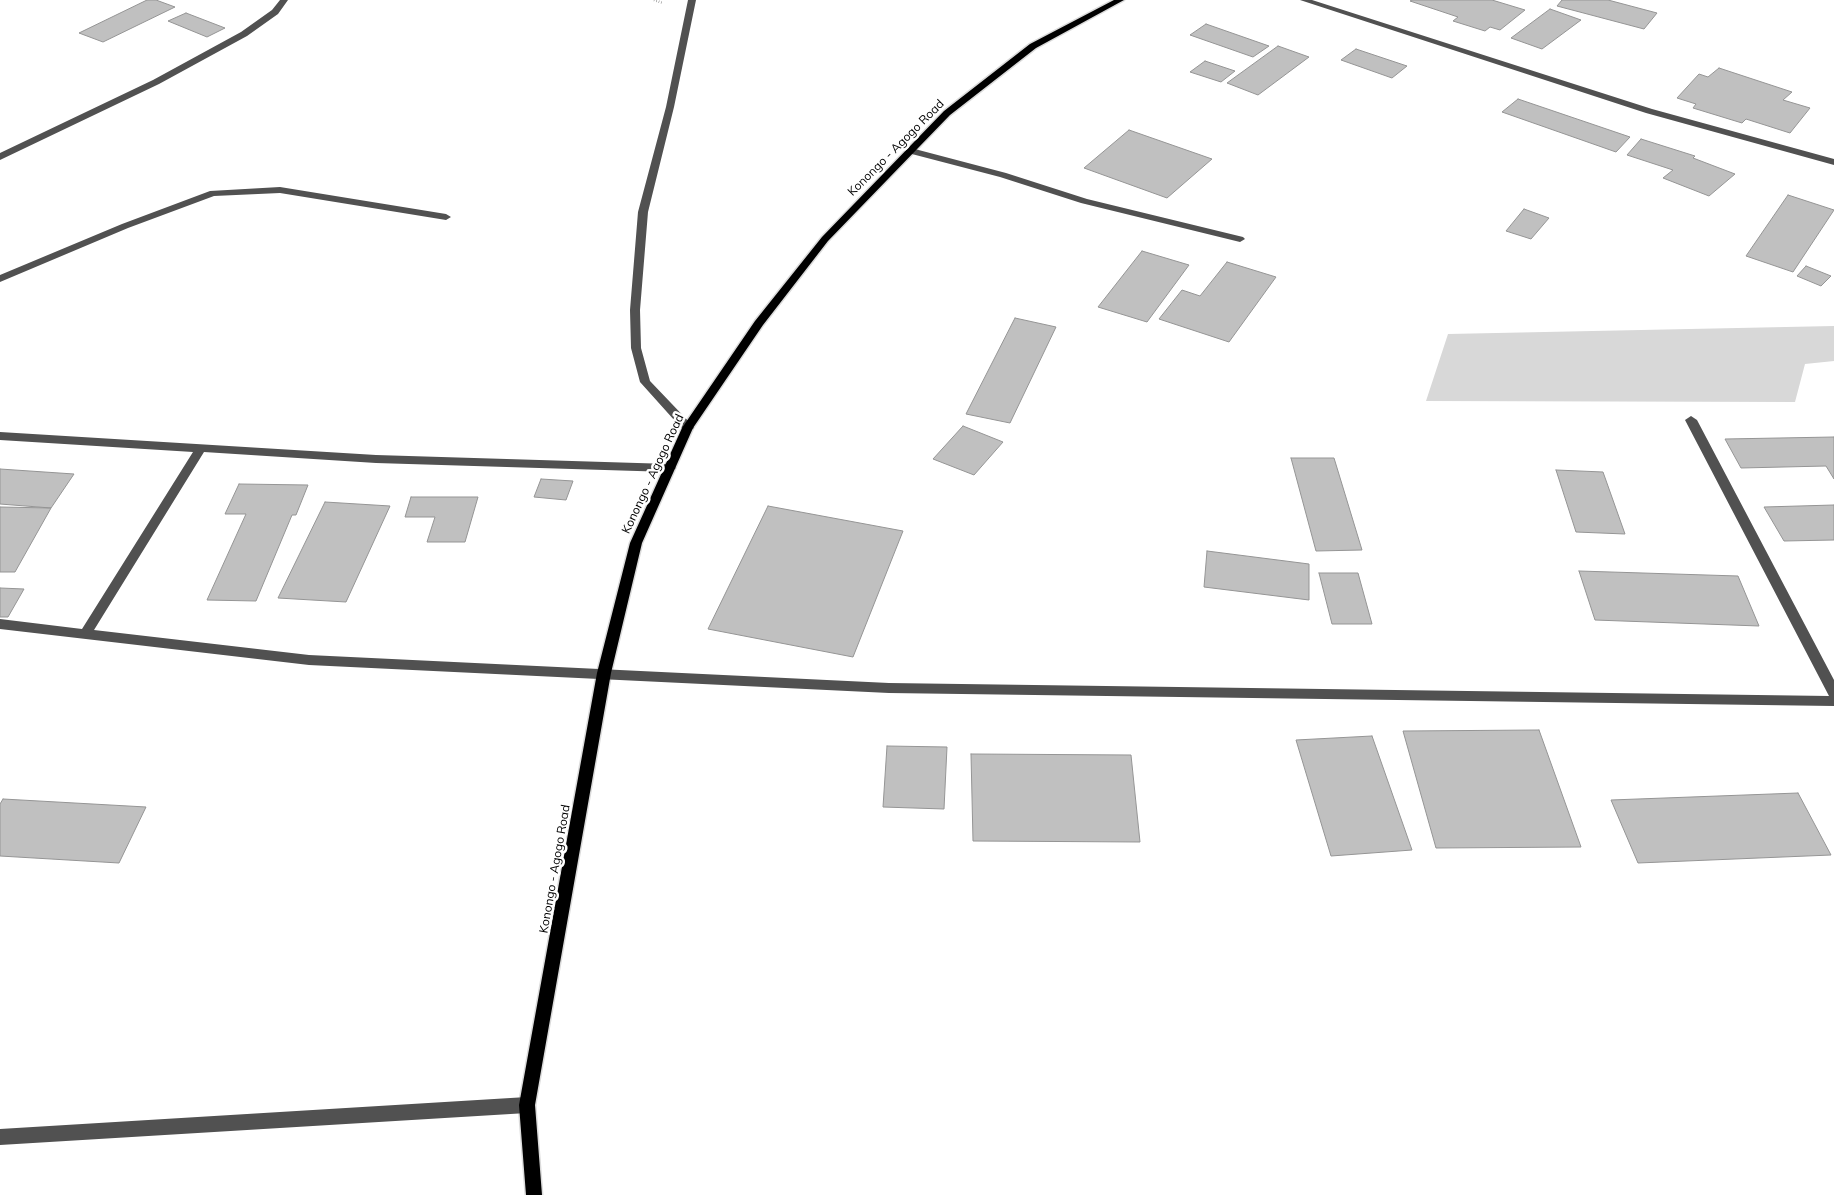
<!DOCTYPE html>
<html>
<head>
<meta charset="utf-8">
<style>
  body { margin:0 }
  canvas { display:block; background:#fff }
</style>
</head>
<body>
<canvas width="1834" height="1195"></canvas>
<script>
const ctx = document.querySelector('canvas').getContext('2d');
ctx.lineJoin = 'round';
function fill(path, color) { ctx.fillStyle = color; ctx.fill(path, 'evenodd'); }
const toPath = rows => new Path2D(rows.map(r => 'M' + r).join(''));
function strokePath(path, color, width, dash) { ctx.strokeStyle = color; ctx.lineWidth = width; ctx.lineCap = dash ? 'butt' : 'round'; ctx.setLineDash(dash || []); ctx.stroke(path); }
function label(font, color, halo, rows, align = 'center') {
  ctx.font = font + ' Mulish,sans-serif'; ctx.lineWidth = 5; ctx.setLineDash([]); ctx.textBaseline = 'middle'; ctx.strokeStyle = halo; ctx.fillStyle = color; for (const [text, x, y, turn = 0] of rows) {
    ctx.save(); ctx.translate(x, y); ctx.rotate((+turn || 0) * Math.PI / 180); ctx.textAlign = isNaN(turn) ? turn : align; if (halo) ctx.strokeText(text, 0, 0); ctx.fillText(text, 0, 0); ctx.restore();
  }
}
fill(toPath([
  [1834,326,1834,361,1805,364,1795,402,1426,401,1448,334]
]), '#d8d8d8');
const building = toPath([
  [147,0,156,0,175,7,103,42,79,33,147,0],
  [1412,0,1492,0,1525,10,1500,30,1490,27,1485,31,1453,21,1458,17,1410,1,1412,0],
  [1562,0,1608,0,1657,13,1644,29,1557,6,1562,0],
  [1550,9,1581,20,1542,49,1511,38,1550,9],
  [186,13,225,28,207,37,168,21,186,13],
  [1206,24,1269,46,1253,57,1190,35,1206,24],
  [1278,46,1309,57,1258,95,1227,83,1278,46],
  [1356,49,1407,66,1392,78,1341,60,1356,49],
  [1205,61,1235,71,1221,82,1190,72,1205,61],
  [1719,68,1792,92,1783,100,1810,108,1790,133,1746,119,1742,123,1693,108,1696,104,1677,98,1699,74,1708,77,1719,68],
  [1518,99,1630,137,1616,152,1502,112,1518,99],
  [1129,130,1212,159,1167,198,1084,168,1129,130],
  [1641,139,1695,156,1693,158,1735,174,1709,196,1663,178,1673,170,1627,155,1641,139],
  [1788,195,1834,210,1793,272,1746,256,1788,195],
  [1524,209,1549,218,1531,239,1506,231,1524,209],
  [1142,251,1189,265,1147,322,1098,307,1142,251],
  [1227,262,1276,277,1229,342,1159,319,1182,290,1200,296,1227,262],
  [1806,266,1831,276,1821,286,1797,276,1806,266],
  [1015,318,1056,327,1010,423,966,414,1015,318],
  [963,426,1003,442,974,475,933,459,963,426],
  [1834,437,1834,479,1826,466,1741,468,1725,439,1834,437],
  [1291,458,1334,458,1362,550,1316,551,1291,458],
  [0,469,74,474,51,508,0,504,0,469],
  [1556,470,1603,472,1625,534,1576,532,1556,470],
  [541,479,573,481,566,500,534,497,541,479],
  [239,484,308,485,296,515,292,515,256,601,207,600,246,514,225,514,239,484],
  [411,497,478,497,465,542,427,542,435,517,405,517,411,497],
  [325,502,390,506,346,602,278,598,325,502],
  [1834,505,1834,540,1784,541,1764,507,1834,505],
  [768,506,903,531,853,657,708,629,768,506],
  [0,507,51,508,15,572,0,572,0,507],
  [1207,551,1309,564,1309,600,1204,587,1207,551],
  [1579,571,1738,576,1759,626,1595,620,1579,571],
  [1319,573,1358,573,1372,624,1332,624,1319,573],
  [0,588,24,589,8,617,0,617,0,588],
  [1539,730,1581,847,1436,848,1403,731,1539,730],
  [1372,736,1412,850,1331,856,1296,740,1372,736],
  [887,746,947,747,944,809,883,807,887,746],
  [971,754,1131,755,1140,842,973,841,971,754],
  [1798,793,1831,855,1638,863,1611,800,1798,793],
  [3,799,146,807,119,863,0,856,0,804,3,799]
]);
fill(building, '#c0c0c0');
strokePath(building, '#959595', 1);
const major = toPath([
  [1114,0,1124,0,1036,48,950,115,828,241,763,325,693,428,642,543,611,673,535,1105,542,1195,526,1195,519,1105,597,673,630,543,682,428,755,321,822,237,944,111,1030,44,1114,0]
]);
strokePath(major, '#dbdbdb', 3);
strokePath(toPath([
  [654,0,663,3]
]), '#737373', 2.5, [0.5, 2]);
fill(toPath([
  [280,0,288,0,278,14,247,36,159,84,0,160,0,153,153,80,241,32,272,10,280,0],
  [688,0,696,0,674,107,648,212,640,310,641,348,650,381,692,425,694,428,688,432,684,431,640,382,631,348,630,310,638,212,666,107,688,0],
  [1300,0,1312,0,1652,109,1834,159,1834,165,1646,113,1300,0],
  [911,148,1006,173,1087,199,1243,237,1245,239,1240,242,1081,203,1000,177,908,153,906,151,911,148],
  [280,187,446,214,451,217,446,220,280,193,214,196,128,228,0,282,0,275,122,224,210,191,280,187],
  [1691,416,1697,420,1834,680,1834,706,889,693,309,665,0,629,0,619,82,629,193,452,0,440,0,432,376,455,670,464,676,468,670,472,376,463,204,452,94,630,309,655,889,683,1829,696,1685,420,1691,416],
  [527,1097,533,1100,535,1105,533,1110,527,1113,0,1145,0,1129,527,1097]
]), '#515151');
fill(major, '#000');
label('12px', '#000', '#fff', [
  ["Konongo - Agogo Road",896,148,-45],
  ["Konongo - Agogo Road",653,474,-65],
  ["Konongo - Agogo Road",555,869,-80]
]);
</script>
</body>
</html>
